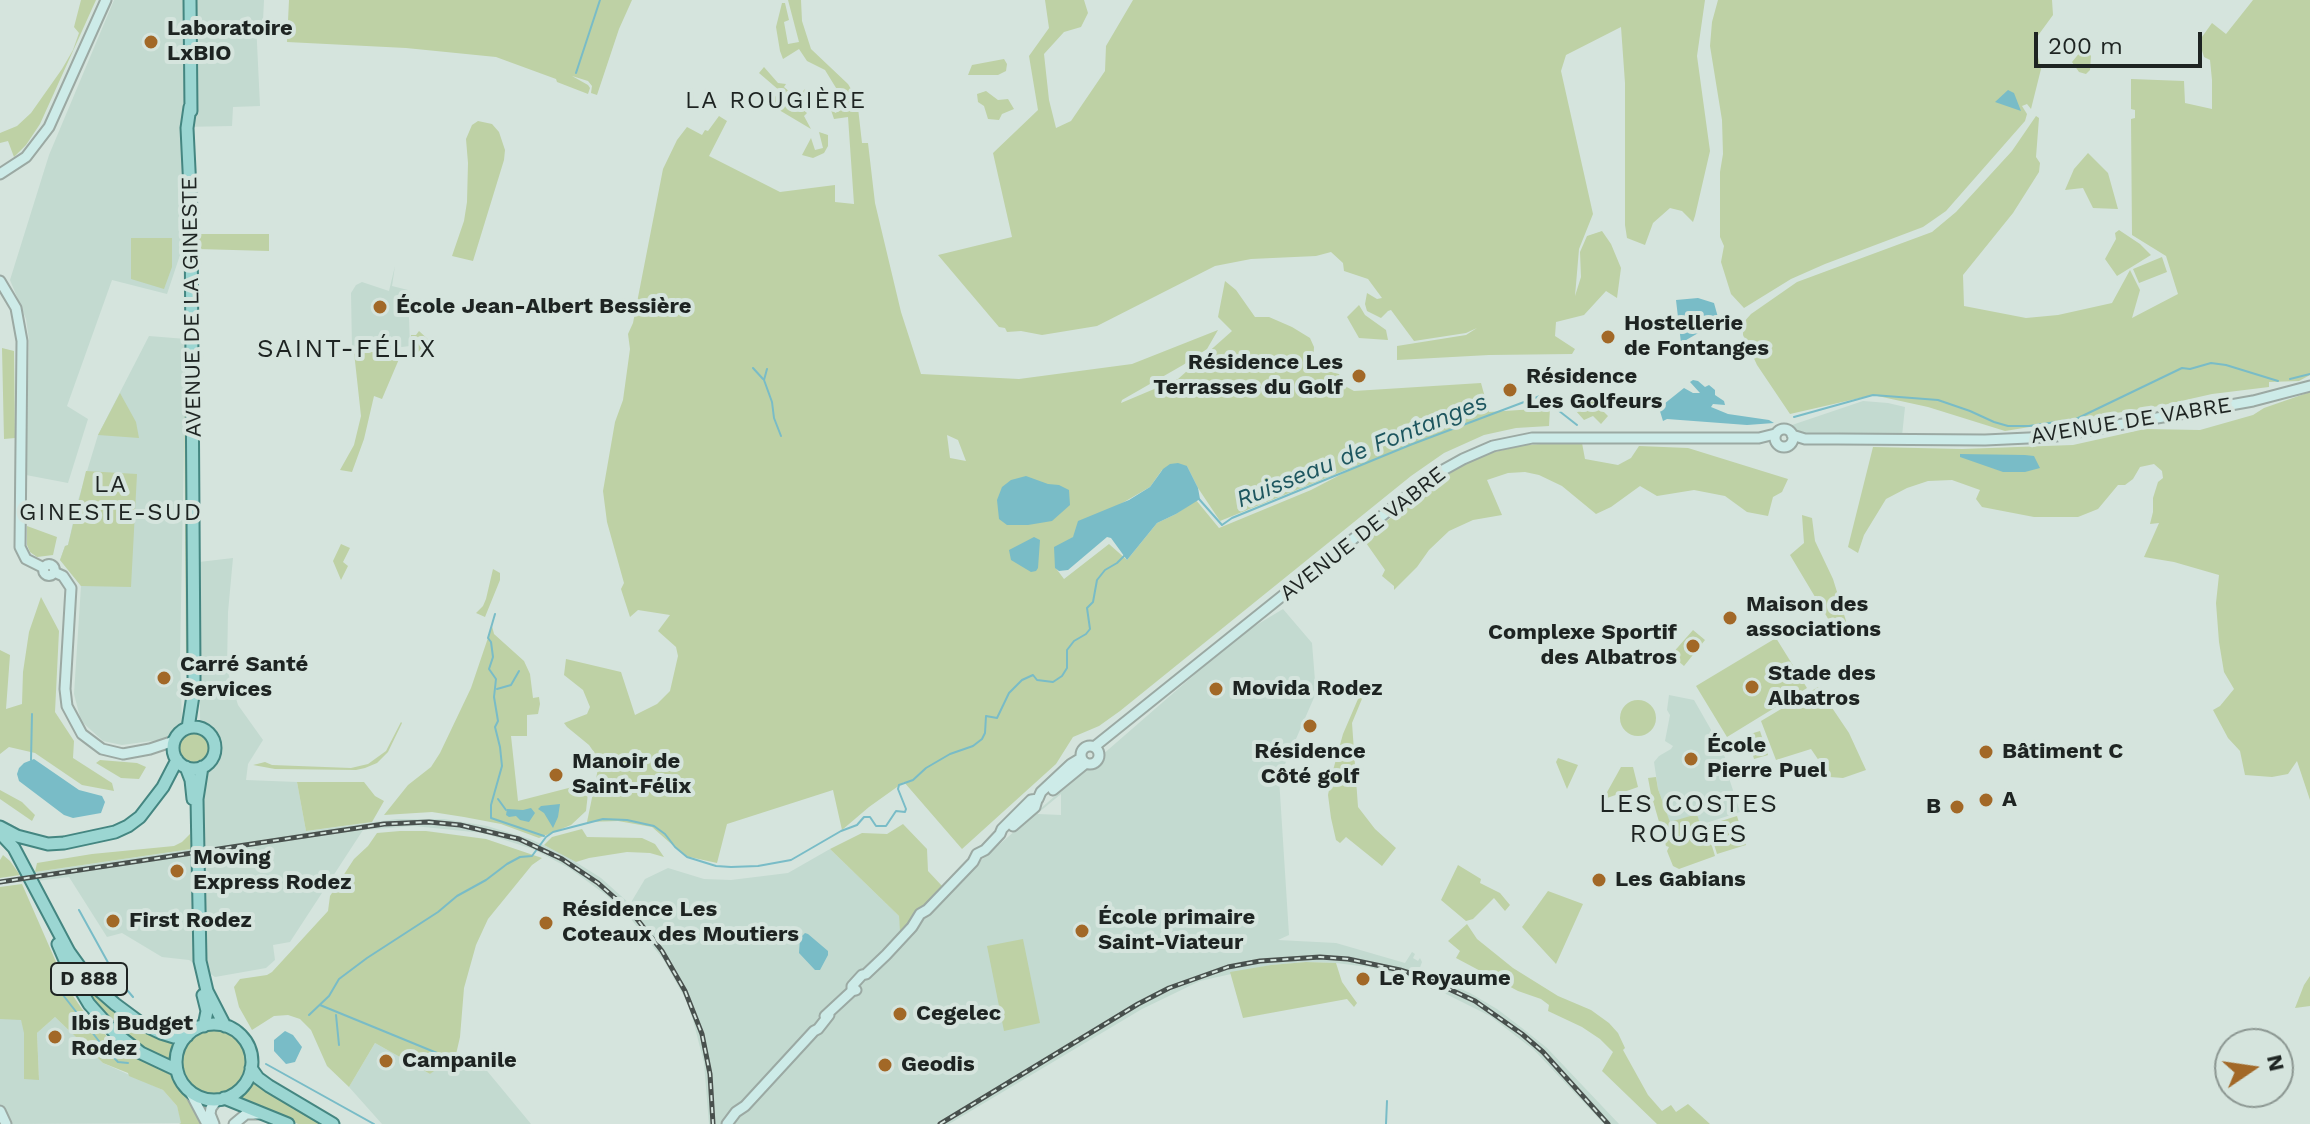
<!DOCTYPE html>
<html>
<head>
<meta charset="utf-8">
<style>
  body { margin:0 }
  #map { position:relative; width:2310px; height:1124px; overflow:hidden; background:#d5e4dd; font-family:"Work Sans",sans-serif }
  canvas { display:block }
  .north { position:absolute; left:2214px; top:1028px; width:80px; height:80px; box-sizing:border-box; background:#d5e4dd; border:2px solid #8c9792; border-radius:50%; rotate:77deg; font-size:22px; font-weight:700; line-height:32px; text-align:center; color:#1e2422 }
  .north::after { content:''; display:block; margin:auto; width:28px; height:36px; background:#a26827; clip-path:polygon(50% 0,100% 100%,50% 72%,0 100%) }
  .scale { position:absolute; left:2034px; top:32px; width:168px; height:36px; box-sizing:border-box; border:4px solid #1e2422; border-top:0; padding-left:10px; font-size:24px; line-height:28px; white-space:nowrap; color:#1e2422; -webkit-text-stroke:6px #d5e4dd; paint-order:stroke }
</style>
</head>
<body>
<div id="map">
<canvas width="2310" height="1124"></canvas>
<div class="north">N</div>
<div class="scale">200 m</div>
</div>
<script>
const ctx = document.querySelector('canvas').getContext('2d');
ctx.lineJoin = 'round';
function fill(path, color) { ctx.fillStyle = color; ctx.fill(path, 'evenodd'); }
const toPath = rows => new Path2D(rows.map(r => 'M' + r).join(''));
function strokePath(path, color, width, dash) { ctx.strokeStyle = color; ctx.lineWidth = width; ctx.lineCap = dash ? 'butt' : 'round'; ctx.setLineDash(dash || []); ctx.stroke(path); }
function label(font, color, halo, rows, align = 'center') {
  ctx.font = font + ' "Work Sans",sans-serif'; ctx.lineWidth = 8; ctx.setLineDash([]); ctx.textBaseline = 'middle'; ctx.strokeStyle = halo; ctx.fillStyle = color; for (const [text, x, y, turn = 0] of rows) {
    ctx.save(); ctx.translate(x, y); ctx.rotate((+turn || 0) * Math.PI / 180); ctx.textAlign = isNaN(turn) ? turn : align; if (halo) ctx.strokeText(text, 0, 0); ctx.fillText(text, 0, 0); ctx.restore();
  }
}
fill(toPath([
  [114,0,264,0,263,21,256,22,260,106,233,107,232,126,183,127,182,249,167,294,112,280,67,406,88,419,68,483,26,475,29,340,26,319,10,280,49,155],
  [395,266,392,286,408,290,410,346,394,348,394,350,357,350,357,348,352,348,351,293,356,285,362,282,389,291],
  [149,336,186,339,180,658,182,722,166,739,122,745,103,741,81,721,74,694,81,586,60,560,65,546,68,545,77,504,98,435],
  [1863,401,1888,403,1905,407,1902,436,1813,435,1799,433,1792,425],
  [233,558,228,612,227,669,238,705,263,740,248,764,246,780,297,782,306,831,397,819,444,819,487,826,530,839,563,854,601,878,630,904,645,879,668,868,704,879,731,880,788,873,830,849,899,916,901,930,1240,635,1283,609,1312,643,1316,693,1279,778,1289,935,1278,940,1336,943,1405,963,1412,952,1415,954,1413,958,1418,961,1420,958,1422,962,1419,970,1423,972,1420,980,1368,967,1336,963,1306,962,1271,965,1200,981,1142,1009,949,1124,709,1124,704,1063,693,1020,686,1000,663,959,627,914,606,895,569,868,533,849,483,833,414,826,363,830,290,942,273,945,275,960,266,968,215,977,189,960,162,957,122,933,107,937,69,877,37,881,35,872,191,849,190,858,201,856,199,562],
  [1061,794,1061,815,1038,814,1038,813],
  [1669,695,1694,700,1722,749,1732,777,1729,778,1740,812,1700,825,1697,814,1670,823,1658,789,1654,762,1659,756,1671,749,1673,746,1665,741,1670,715,1667,710],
  [1430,975,1470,993,1497,1009,1522,1028,1547,1048,1619,1124,1604,1124,1534,1050,1490,1016,1428,985],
  [55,1017,103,1063,163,1090,177,1106,182,1123,10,1124,0,1104,0,1019,21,1019,39,1079,37,1033],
  [375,1043,430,1074,433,1071,442,1071,454,1063,471,1059,483,1066,531,1124,382,1124,349,1087]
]), '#c3dad0');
fill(toPath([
  [81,0,96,0,40,124,26,145,14,157,8,141,0,143,0,133,17,126,31,113,62,69,73,50,79,33,74,27],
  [289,0,632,0,619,29,597,95,591,93,592,86,588,81,572,76,588,85,590,88,588,94,557,82,556,79,496,57,406,48,287,42],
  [788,0,801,0,802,21,811,49,848,84,857,99,862,143,868,143,875,203,901,312,921,374,1019,379,1132,364,1218,330,1207,349,1183,365,1122,400,1121,403,1178,379,1232,331,1218,317,1225,281,1236,290,1255,317,1269,317,1292,327,1310,338,1314,347,1313,367,1339,374,1345,386,1354,391,1481,383,1489,412,1550,408,1549,426,1516,428,1484,435,1444,453,1411,476,1120,711,1099,726,1073,737,1056,764,962,849,904,782,869,807,842,830,833,790,727,824,717,863,685,856,652,827,618,821,587,822,599,764,644,756,640,750,610,759,598,758,589,745,567,727,564,723,587,714,590,707,583,690,564,675,566,659,621,672,635,715,657,704,670,691,678,656,676,647,658,631,670,615,638,610,630,617,621,589,624,583,607,522,603,491,615,422,623,400,630,349,628,334,633,323,663,169,677,140,687,127,702,135,705,130,708,131,719,116,727,121,709,156,780,192,835,185,835,202,854,204,848,117,834,119,831,110,833,109,835,113,844,109,841,96,825,70,807,61,799,49,783,59,780,51,776,27,782,3,785,3,789,20,784,22,788,44,799,42],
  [947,435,958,440,966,461,950,458],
  [1363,463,1311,490,1219,528,1196,500,1176,514,1157,523,1127,560,1109,544,1064,579,1055,567,1073,537,1112,509,1150,487,1162,470,1187,466,1198,488,1220,521],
  [1045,0,1084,0,1088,13,1081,27,1064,32,1044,54,1049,100,1056,128,1071,121,1105,71,1106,46,1133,0,1705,0,1697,56,1710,151,1695,216,1693,222,1682,211,1670,208,1653,223,1645,245,1627,238,1625,225,1625,83,1621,27,1566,55,1561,71,1593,214,1579,249,1575,296,1581,277,1580,252,1587,236,1602,231,1611,244,1621,268,1617,298,1606,291,1584,315,1556,322,1555,336,1575,349,1572,354,1489,355,1397,360,1397,346,1466,335,1477,328,1466,333,1414,341,1391,310,1388,311,1381,318,1367,311,1365,304,1367,293,1377,299,1382,298,1368,279,1344,271,1343,263,1331,252,1316,256,1251,259,1215,266,1097,326,1042,335,1021,331,1007,332,1005,328,999,327,938,255,1012,237,993,153,1038,110,1029,56,1049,28],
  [1718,0,2052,0,2053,15,2034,41,2041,69,2031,109,2027,104,2022,106,2027,114,2025,121,1946,211,1923,227,1825,264,1791,279,1744,308,1731,294,1721,262,1724,246,1720,237,1720,172,1723,154,1722,120,1710,46,1712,22],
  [2253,0,2310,0,2310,375,2299,381,2269,382,2269,387,2212,394,2159,406,2005,431,1928,407,1873,395,1790,414,1757,365,1743,335,1743,323,1751,314,1797,282,1932,232,1956,212,2012,151,2036,116,2039,118,2036,157,2040,163,2039,172,2013,213,1963,275,1964,306,2026,318,2058,315,2112,303,2130,270,2140,290,2132,318,2178,294,2166,256,2132,235,2131,119,2135,118,2135,110,2131,109,2131,79,2184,81,2185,103,2212,109,2212,80,2210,60,2204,57,2199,41,2212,23,2226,34],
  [2081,51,2087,51,2091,56,2090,70,2086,74,2079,72,2072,62],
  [1004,59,1007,64,1006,71,998,75,968,75,972,65],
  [764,67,778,83,786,84,784,87,791,93,786,99,789,103,786,107,788,109,805,89,809,92,808,96,805,94,796,104,807,113,804,116,811,129,769,104,780,91,759,73],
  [986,91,998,100,1008,99,1014,109,1002,114,999,120,988,119,984,106,978,102,977,94],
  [478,121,492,124,499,132,505,150,504,160,473,261,452,256,464,221,467,202,468,163,466,139,472,125],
  [819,132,828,135,828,146,824,153,813,158,802,155,811,138,815,150,823,148],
  [2088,153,2108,173,2118,209,2093,208,2083,188,2065,190,2074,169],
  [2119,230,2140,244,2151,255,2117,276,2105,259,2116,239,2115,233],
  [197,234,269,234,269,251,197,249],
  [131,238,172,238,172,267,164,289,131,279],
  [2162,257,2167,272,2139,283,2133,269],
  [1359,305,1365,315,1386,330,1388,340,1359,338,1347,317],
  [419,331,432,343,429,351,410,352,411,335,416,335],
  [2,348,14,351,15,438,4,439],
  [354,352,402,352,382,399,374,396,364,439,352,472,340,470,354,445,361,416],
  [188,355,190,660,186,660,184,361],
  [1609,392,1609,396,1601,409,1608,416,1601,424,1593,416,1584,420,1567,401,1594,401],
  [2310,392,2310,800,2297,761,2288,774,2272,777,2245,775,2240,751,2228,738,2213,710,2220,706,2234,689,2224,672,2219,642,2216,603,2219,575,2174,562,2144,557,2159,523,2150,524,2153,512,2153,498,2158,482,2163,478,2162,471,2154,464,2140,467,2133,479,2125,485,2118,485,2098,509,2078,517,2034,517,1982,507,1976,499,1980,490,1952,480,1928,481,1907,488,1886,499,1864,535,1858,553,1848,547,1873,447,1962,449,2073,445,2145,429,2200,430,2253,415,2264,408],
  [120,393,136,422,139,438,98,435],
  [1556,443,1582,443,1585,459,1618,465,1631,458,1639,446,1688,448,1788,479,1782,492,1773,497,1768,516,1747,512,1725,496,1694,490,1657,496,1640,486,1611,507,1596,514,1562,486,1539,475,1525,472,1508,473,1487,480,1502,515,1473,520,1449,531,1429,550,1417,567,1394,590,1394,586,1382,576,1385,570,1364,540,1418,495,1467,462,1495,452,1525,445],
  [86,471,137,474,131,587,81,586,60,560,65,546,68,545],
  [1802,515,1812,518,1815,541,1833,579,1851,637,1833,627,1790,555,1804,543],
  [27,526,57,537,53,555,37,557,30,552,27,545],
  [341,544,350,548,343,562,348,566,341,580,333,561],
  [493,569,500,573,500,580,485,617,476,613,483,606,486,599],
  [41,597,59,631,55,712,74,741,73,758,112,783,114,791,82,785,35,753,9,747,0,754,0,650,10,655,6,709,22,704,23,672,29,632],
  [492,626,494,634,524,661,530,674,533,698,539,697,540,704,538,714,527,715,527,736,511,736,518,801,588,783,589,784,586,811,571,825,539,838,501,824,464,817,432,812,384,815,408,785,431,767,440,753,471,688],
  [1693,630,1705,640,1684,666,1671,655],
  [1776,638,1807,688,1727,737,1696,686],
  [1818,687,1849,733,1866,770,1843,778,1830,777,1811,749,1776,760,1761,721],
  [1361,692,1364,694,1352,723,1358,807,1375,829,1396,848,1382,866,1346,837,1340,843,1336,840,1331,818,1328,795,1332,774,1343,734],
  '1620 718a18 18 0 1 1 36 0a18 18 0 1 1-36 0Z',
  [401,722,402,723,388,752,377,763,365,768,356,770,275,769,253,765,265,762,272,765,351,768,368,764,386,751],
  [1760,731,1768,755,1754,759,1747,735],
  '178 748a17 17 0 1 1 34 0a17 17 0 1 1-34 0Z',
  [1558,758,1578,765,1567,789,1556,762],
  [100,760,137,763,146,767,139,779,121,778,96,763],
  [1621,767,1633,767,1638,787,1607,798,1606,794],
  [1656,777,1658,789,1670,822,1697,814,1701,827,1706,826,1715,856,1679,869,1673,866,1667,851,1669,847,1666,846,1651,794,1648,778],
  [297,782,364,782,375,796,384,801,372,822,306,831],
  [0,790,22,802,35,815,32,821,0,799],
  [1737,816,1746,845,1717,854,1708,825],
  [903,824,927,849,928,871,943,887,900,931,899,916,830,849,862,833,887,834],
  [582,829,587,837,642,838,655,844,664,857,650,853,627,852,589,858,576,862,544,845,552,837],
  [400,831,426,831,486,839,542,858,532,865,488,919,476,945,464,988,460,1037,454,1063,442,1071,434,1071,430,1074,375,1043,349,1087,327,1066,311,1030,300,1019,288,1015,274,1016,252,1030,239,1007,234,987,240,979,267,975,272,972,328,911,330,896,354,859,368,846,377,833],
  [190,834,191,849,35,872,37,863,92,854,174,846,182,842],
  [3,855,10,861,20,875,0,878,0,860],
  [1458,865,1481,879,1480,883,1500,893,1510,905,1505,911,1494,898,1473,919,1466,921,1441,900],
  [22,884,67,987,82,1009,115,1045,174,1077,178,1086,189,1099,200,1124,179,1124,181,1123,177,1106,163,1090,129,1076,128,1073,103,1063,55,1017,37,1033,39,1080,24,1079,24,1033,21,1020,0,1019,0,887],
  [1548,891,1583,904,1556,964,1522,927],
  [1467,924,1477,939,1513,968,1558,996,1591,1010,1609,1023,1618,1033,1625,1048,1623,1050,1648,1095,1662,1111,1671,1105,1676,1112,1688,1104,1710,1124,1657,1124,1602,1071,1613,1052,1600,1039,1582,1027,1548,1011,1549,1005,1541,999,1518,991,1456,958,1460,951,1448,941],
  [1023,939,1040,1023,1004,1031,987,946],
  [67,956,90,985,177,1040,171,1062,152,1055,116,1027,91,999],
  [1306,962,1336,963,1342,982,1357,1003,1354,1007,1347,999,1243,1018,1230,972,1271,965],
  [2310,976,2310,1006,2295,1008,2304,985],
  '180 1063a34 34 0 1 1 68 0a34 34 0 1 1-68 0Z',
  [253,1077,325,1124,298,1124,238,1098,247,1092]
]), '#bed1a5');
fill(toPath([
  [2008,90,2014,93,2021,111,1995,102],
  [1698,298,1714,303,1719,321,1681,343,1676,300],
  [1693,380,1698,381,1705,387,1709,385,1715,390,1715,395,1724,401,1725,405,1713,404,1711,407,1728,414,1769,420,1774,423,1747,425,1667,419,1663,421,1659,408,1684,388,1693,393,1700,393,1690,382],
  [1960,454,2025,455,2034,456,2040,468,2025,472,2003,472,1960,457],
  [1178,463,1187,466,1198,488,1200,499,1176,514,1157,523,1127,560,1111,538,1107,537,1068,570,1059,571,1055,568,1054,547,1073,537,1078,521,1129,500,1150,487,1163,469,1170,464],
  [1026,476,1048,484,1059,485,1069,490,1070,505,1052,521,1028,525,1007,525,999,519,997,500,1002,487,1011,480],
  [1034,537,1040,540,1038,568,1036,571,1031,572,1011,560,1009,550],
  [34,759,79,790,102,796,105,802,101,813,73,818,64,815,19,781,17,774,19,768,24,763],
  [560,804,558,817,553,828,544,813,538,809,541,806],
  [531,808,535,813,529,822,520,820,516,816,509,817,506,815,507,809,523,810],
  [805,933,808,934,828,951,828,955,820,970,815,970,799,953,800,938],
  [285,1031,293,1035,302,1047,295,1062,286,1064,274,1051,274,1040]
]), '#79bcc7');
strokePath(toPath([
  [576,73,600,0],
  [753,368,763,379],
  [767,369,764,380,772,402,774,418,781,436],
  [2290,379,2310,374],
  [1794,417,1873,395,1938,400,1970,411,1994,422,2008,426,2029,426,2076,419,2182,368,2190,369,2211,363,2226,365,2278,381],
  [1199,499,1222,525,1232,518,1410,445,1540,396,1577,425],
  [495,614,488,638,491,642,493,657,489,669,496,679,494,697,498,721,495,727,500,747,502,766,491,805,491,818,544,836],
  [497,689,511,685,519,671],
  [31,760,32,714],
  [498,799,506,810],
  [79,910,116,977,133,997],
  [1440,981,1441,977],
  [56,986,102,1045,118,1062,128,1063],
  [1437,989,1438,988],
  [320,1005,437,1053],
  [309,1015,329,996,339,979,367,958,438,912,457,896,486,880,507,864,520,857,532,856,546,837,553,832,603,819,627,820,654,826,665,834,675,847,687,857,716,866,731,867,758,866,791,860,841,831,857,825,864,817,870,817,876,826,886,826,896,811,905,812,906,809,898,789,899,785,913,780,926,768,950,754,973,746,982,739,985,733,986,716,997,718,1009,693,1022,680,1033,675,1037,680,1053,682,1062,676,1067,668,1067,650,1074,641,1086,634,1090,629,1087,608,1093,602,1097,580,1105,570,1117,563,1125,555],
  [336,1015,339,1045],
  [266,1064,374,1124],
  [1386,1124,1387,1101]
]), '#79bcc7', 2);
const secondary = toPath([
  [0,174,26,157,49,127,106,0],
  [0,281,16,308,22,341,20,547,26,559,44,568],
  '1775 438a9 9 0 1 1 18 0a9 9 0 1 1-18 0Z',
  [1792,435,1805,439,1838,439,1985,440,2050,437,2253,401,2310,386],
  '43.5 570a5.5 5.5 0 1 1 11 0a5.5 5.5 0 1 1-11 0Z',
  [54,572,63,576,71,588,65,689,67,706,82,734,102,749,123,754,150,749,174,741],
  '1081 755a9 9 0 1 1 18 0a9 9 0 1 1-18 0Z',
  [1094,747,1413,491,1436,474,1463,459,1493,446,1532,438,1759,438,1775,434],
  [1053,790,1086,763],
  [1013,826,1035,807,1037,800],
  [852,991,852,986,862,975,866,974,886,955,912,927,920,914,927,910,973,862,977,854,985,850,1000,834,1002,829,1031,800,1038,799,1041,792,1071,764,1081,758],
  [825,1016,852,991,856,990],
  [189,1090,207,1124],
  [0,1111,6,1124],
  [214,1124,210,1114,211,1108,217,1100],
  [234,1124,246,1114,259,1114],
  [727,1124,736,1112,745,1106,814,1031,818,1029,829,1015]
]);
const primary = toPath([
  [190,0,191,111],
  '173 748a21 21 0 1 1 42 0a21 21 0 1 1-42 0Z',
  [188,728,194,689,194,669,191,211,187,128,190,107],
  [186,767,191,780,193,799],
  [202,767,197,799,200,961,207,991,225,1026],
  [0,827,17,836,48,844,64,843,115,832,128,826,140,817,163,787,177,760],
  [0,833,14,848,69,952,92,984,115,1004,142,1024,161,1033,174,1037,187,1036],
  [58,944,71,974,89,1004,114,1032,141,1053,177,1070],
  [203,995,207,1011,204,1026],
  '176 1062a38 38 0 1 1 76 0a38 38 0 1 1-76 0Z',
  [251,1068,258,1078,269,1086,333,1124],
  [224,1098,288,1124]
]);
strokePath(secondary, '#9ba9a3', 13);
strokePath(primary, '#448681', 15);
strokePath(secondary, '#cdebe8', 9);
strokePath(primary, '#9bd6d2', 11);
const rail = toPath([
  [0,882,384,824,429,822,460,825,519,839,562,859,598,883,633,914,662,951,685,991,702,1034,710,1074,713,1124],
  [940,1124,1138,1004,1169,988,1228,967,1260,961,1320,957,1348,959,1400,970,1425,978,1475,1001,1522,1034,1543,1052,1608,1124]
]);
strokePath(rail, '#48504d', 5);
strokePath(rail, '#d5e4dd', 2, [6]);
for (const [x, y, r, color] of [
  [151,42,8,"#a26827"],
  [380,307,8,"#a26827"],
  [1608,337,8,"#a26827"],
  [1359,376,8,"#a26827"],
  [1510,390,8,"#a26827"],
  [1730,618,8,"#a26827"],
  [1693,646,8,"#a26827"],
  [164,678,8,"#a26827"],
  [1752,687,8,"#a26827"],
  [1216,689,8,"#a26827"],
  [1310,726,8,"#a26827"],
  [1986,752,8,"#a26827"],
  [1691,759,8,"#a26827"],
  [556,775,8,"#a26827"],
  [1986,800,8,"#a26827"],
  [1957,807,8,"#a26827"],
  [177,871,8,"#a26827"],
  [1599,880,8,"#a26827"],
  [113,921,8,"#a26827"],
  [546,923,8,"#a26827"],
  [1082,931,8,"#a26827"],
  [1363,979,8,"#a26827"],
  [900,1014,8,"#a26827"],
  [55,1037,8,"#a26827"],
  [386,1061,8,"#a26827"],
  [885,1065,8,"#a26827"]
]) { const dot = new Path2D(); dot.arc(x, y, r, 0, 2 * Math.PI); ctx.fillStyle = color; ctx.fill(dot); strokePath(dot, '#d5e4dd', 3); }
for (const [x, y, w] of [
  [89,979,76]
]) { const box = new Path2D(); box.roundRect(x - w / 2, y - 16, w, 32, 6); ctx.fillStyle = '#d5e4dd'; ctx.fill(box); strokePath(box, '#1e2422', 2); }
label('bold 20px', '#1e2422', null, [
  ["D 888",89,979]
]);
label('bold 22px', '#1e2422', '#d5e4dd', [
  ["Laboratoire",167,29],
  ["LxBIO",167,54],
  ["École Jean-Albert Bessière",396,307],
  ["Hostellerie",1624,324],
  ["de Fontanges",1624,349],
  ["Résidence Les",1343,363,"right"],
  ["Terrasses du Golf",1343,388,"right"],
  ["Résidence",1526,377],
  ["Les Golfeurs",1526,402],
  ["Maison des",1746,605],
  ["associations",1746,630],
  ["Complexe Sportif",1677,633,"right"],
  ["des Albatros",1677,658,"right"],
  ["Carré Santé",180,665],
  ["Services",180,690],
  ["Stade des",1768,674],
  ["Albatros",1768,699],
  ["Movida Rodez",1232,689],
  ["École",1707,746],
  ["Pierre Puel",1707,771],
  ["Résidence",1310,752,"center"],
  ["Côté golf",1310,777,"center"],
  ["Bâtiment C",2002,752],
  ["Manoir de",572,762],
  ["Saint-Félix",572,787],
  ["A",2002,800],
  ["B",1941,807,"right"],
  ["Moving",193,858],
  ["Express Rodez",193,883],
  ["Les Gabians",1615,880],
  ["Résidence Les",562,910],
  ["Coteaux des Moutiers",562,935],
  ["École primaire",1098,918],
  ["Saint-Viateur",1098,943],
  ["First Rodez",129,921],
  ["Le Royaume",1379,979],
  ["Cegelec",916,1014],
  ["Ibis Budget",71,1024],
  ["Rodez",71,1049],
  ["Campanile",402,1061],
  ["Geodis",901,1065]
], 'left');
label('22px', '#1e2422', '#d5e4dd', [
  ["AVENUE DE LA GINESTE",192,307,-91],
  ["AVENUE DE VABRE",2131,421,-9],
  ["AVENUE DE VABRE",1363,534,-38]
]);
ctx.letterSpacing = '2px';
label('24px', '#1e2422', '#d5e4dd', [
  ["LA ROUGIÈRE",776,101],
  ["LA",111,485],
  ["GINESTE-SUD",111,513]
]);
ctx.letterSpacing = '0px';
label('italic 24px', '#1d565f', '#d5e4dd', [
  ["Ruisseau de Fontanges",1362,451,-22]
]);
ctx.letterSpacing = '2px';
label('26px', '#1e2422', '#d5e4dd', [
  ["SAINT-FÉLIX",347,349],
  ["LES COSTES",1689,804],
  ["ROUGES",1689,834]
]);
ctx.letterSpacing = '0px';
</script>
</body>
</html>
